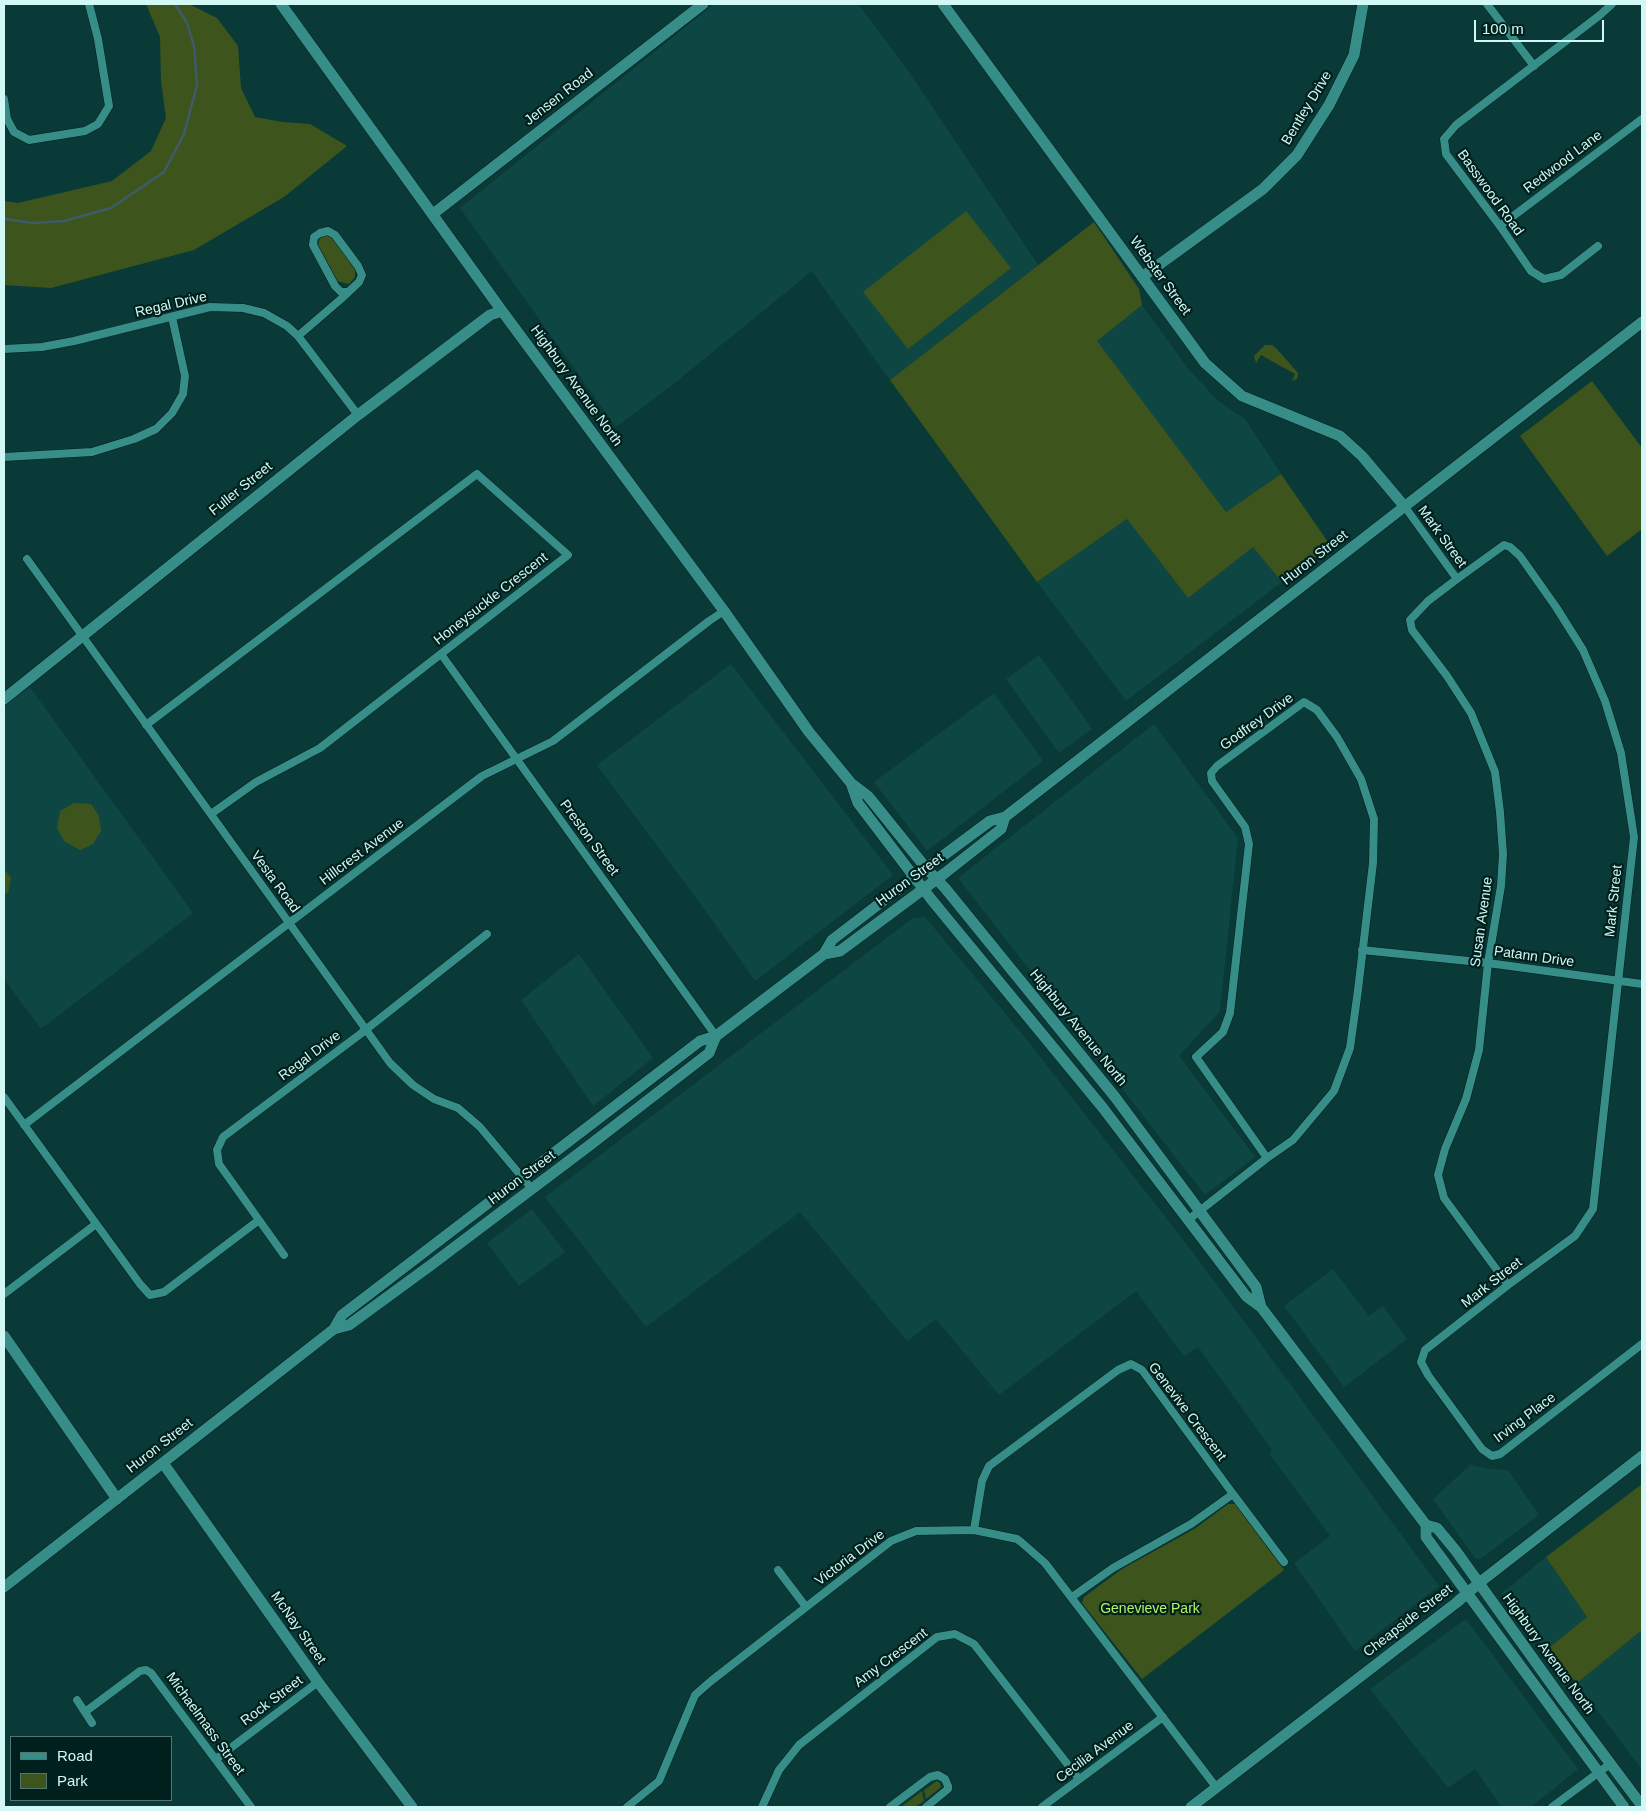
<!DOCTYPE html>
<html>
<head>
<meta charset="utf-8">
<style>
  body { margin:0 }
  #map { position:relative; width:1646px; height:1811px; overflow:hidden; background:#0a3a37; font-family:Helvetica,sans-serif }
  canvas { display:block }
  .frame { position:absolute; inset:0; border:5px solid #d1f8f4; pointer-events:none }
  .legend { position:absolute; left:10px; top:1736px; width:162px; height:65px; box-sizing:border-box; background:#00201d; border:1px solid #547673; margin:0; padding:6px 9px; list-style:none; font-size:15px; color:#d1f8f4 }
  .legend li { display:flex; align-items:center; gap:10px; height:25px }
  .legend b { width:25px; border:1px solid #547673 }
  .scale { position:absolute; left:1474px; top:20px; width:130px; height:22px; box-sizing:border-box; border:2px solid #d1f8f4; border-top:0; padding-left:6px; font-size:15px; line-height:18px; white-space:nowrap; color:#d1f8f4; -webkit-text-stroke:4px #00201d; paint-order:stroke }
</style>
</head>
<body>
<div id="map">
<canvas width="1646" height="1811"></canvas>
<div class="frame"></div>
<ul class="legend">
<li><b style="height:6px;background:#378d87"></b>Road</li>
<li><b style="height:14px;background:#3d551c"></b>Park</li>
</ul>
<div class="scale">100 m</div>
</div>
<script>
const ctx = document.querySelector('canvas').getContext('2d');
ctx.lineJoin = 'round';
function fill(path, color) { ctx.fillStyle = color; ctx.fill(path, 'evenodd'); }
const toPath = rows => new Path2D(rows.map(r => 'M' + r).join(''));
function strokePath(path, color, width, dash) { ctx.strokeStyle = color; ctx.lineWidth = width; ctx.lineCap = dash ? 'butt' : 'round'; ctx.setLineDash(dash || []); ctx.stroke(path); }
function label(font, color, halo, rows, align = 'center') {
  ctx.font = font + ' Helvetica,sans-serif'; ctx.lineWidth = 4.5; ctx.setLineDash([]); ctx.textBaseline = 'middle'; ctx.strokeStyle = halo; ctx.fillStyle = color; for (const [text, x, y, turn = 0] of rows) {
    ctx.save(); ctx.translate(x, y); ctx.rotate((+turn || 0) * Math.PI / 180); ctx.textAlign = isNaN(turn) ? turn : align; if (halo) ctx.strokeText(text, 0, 0); ctx.fillText(text, 0, 0); ctx.restore();
  }
}
fill(toPath([
  [714,4,858,4,907,69,1038,265,890,380,812,271,676,382,616,427,460,208],
  [1142,305,1186,366,1218,401,1245,419,1281,474,1226,512,1096,341],
  [1127,519,1188,598,1253,546,1282,582,1126,701,1037,582],
  [1039,655,1092,729,1059,753,1006,679],
  [731,664,893,875,755,981,713,921,597,765],
  [29,686,193,913,41,1029,4,979,4,706],
  [994,693,1043,761,927,851,874,782],
  [1154,724,1238,838,1220,1011,1179,1056,1255,1157,1205,1195,958,878],
  [925,917,1023,1035,1192,1251,1439,1586,1355,1651,1294,1563,1330,1536,1269,1453,1272,1450,1198,1347,1184,1356,1136,1291,999,1395,936,1319,907,1341,800,1212,646,1327,545,1197,913,918],
  [579,954,653,1058,593,1106,521,1000],
  [532,1209,565,1252,519,1286,487,1243],
  [1333,1269,1369,1316,1383,1306,1407,1339,1344,1387,1284,1306],
  [1470,1465,1490,1469,1508,1470,1539,1515,1480,1559,1475,1558,1433,1499],
  [1546,1557,1587,1617,1545,1651,1502,1593],
  [1466,1619,1578,1769,1531,1807,1502,1807,1475,1769,1448,1788,1370,1689],
  [1642,1630,1642,1770,1577,1683]
]), '#0e4643');
fill(toPath([
  [146,4,189,4,217,18,238,46,241,88,255,117,282,122,310,124,347,146,284,197,194,250,51,288,4,285,4,201,18,203,112,181,151,151,166,118,161,81,160,37],
  [966,211,1011,268,908,349,863,292],
  [1094,222,1139,289,1142,305,1097,341,1226,512,1281,474,1330,545,1282,582,1253,547,1188,598,1127,519,1037,582,890,380],
  [328,235,333,238,355,269,355,277,349,284,337,281,318,245,320,238],
  [1265,345,1272,345,1276,348,1298,373,1297,379,1292,381,1295,374,1261,355,1256,363,1254,356],
  [1592,381,1642,448,1642,529,1607,556,1520,436],
  [74,803,91,804,99,816,101,831,93,844,80,850,64,841,57,828,60,811],
  [4,869,11,878,8,893,4,894],
  [1642,1484,1642,1630,1577,1683,1545,1651,1587,1617,1546,1557],
  [1228,1504,1235,1504,1284,1570,1142,1679,1082,1603,1084,1597,1122,1569,1196,1528],
  [937,1781,940,1783,941,1787,926,1799,924,1790],
  [922,1791,924,1801,915,1807,901,1807]
]), '#3d551c');
strokePath(toPath([
  [4,219,34,223,64,221,111,208,164,172,184,134,197,85,194,46,187,23,175,4]
]), '#3f5a6b', 2.5);
const street = toPath([
  [1487,4,1534,66],
  [4,99,7,119,14,132,29,140,85,131,98,124,109,106,98,39,89,4],
  [1500,226,1642,119],
  [1598,246,1561,275,1544,279,1531,271,1500,226,1446,154,1444,139,1456,125,1600,15,1612,4],
  [298,336,341,299,359,282,362,275,358,266,335,235,328,231,320,233,314,237,313,245,335,286,341,292,347,292],
  [4,349,42,347,74,341,210,307,243,308,264,313,287,326,298,336,358,415],
  [4,457,92,452,134,439,156,429,172,413,183,394,185,376,172,317],
  [1405,507,1457,579,1504,545,1510,547,1520,556,1556,607,1583,650,1605,701,1621,753,1634,837,1593,1209,1575,1236,1508,1285,1425,1350,1421,1362,1428,1375,1482,1449,1492,1456,1500,1454,1642,1344],
  [27,559,390,1063,413,1085,434,1099,458,1108,480,1127,532,1189],
  [1457,579,1428,601,1410,620,1412,630,1447,676,1471,713,1495,772,1500,812,1503,854,1501,886,1488,963,1479,1050,1466,1099,1445,1149,1438,1175,1444,1198,1508,1285],
  [441,654,716,1036],
  [146,725,477,474,568,555,320,748,256,782,211,814],
  [1362,950,1488,963,1642,984],
  [4,1097,140,1284,150,1295,164,1292,259,1220,219,1164,217,1150,223,1137,359,1035,487,934],
  [24,1125,482,776,553,741,709,621,724,611],
  [259,1220,284,1255],
  [1188,1220,1267,1158,1293,1140,1334,1091,1350,1048,1358,990,1373,863,1374,819,1361,779,1337,737,1317,710,1304,702,1217,766,1211,773,1212,781,1245,827,1249,844,1230,1013,1223,1032,1196,1057,1267,1158],
  [4,1294,96,1224],
  [1233,1494,1284,1562],
  [974,1530,982,1481,989,1466,1118,1370,1131,1364,1142,1370,1233,1494,1191,1524,1113,1568,1072,1597],
  [778,1570,806,1607],
  [77,1700,92,1723],
  [85,1712,140,1671,146,1670,151,1673,251,1807],
  [216,1759,318,1682],
  [627,1807,659,1781,695,1695,711,1681,891,1541,916,1531,974,1530,1017,1539,1021,1542,1045,1563,1216,1787],
  [762,1807,779,1770,799,1745,937,1637,955,1634,974,1644,1079,1779],
  [890,1807,930,1777,938,1775,945,1779,948,1786,948,1789,926,1807],
  [1042,1807,1163,1717],
  [1552,1807,1610,1764]
]);
const secondary = toPath([
  [281,4,502,311,724,611,809,732,851,783,868,796,926,868,945,888,1115,1097,1256,1287,1261,1307],
  [943,4,1205,363,1242,396,1340,436,1362,456,1405,507],
  [433,214,703,4],
  [1142,277,1263,189,1297,155,1329,105,1354,55,1363,4],
  [4,699,358,415,490,315,502,311],
  [851,783,858,803,931,899,1103,1108,1246,1296,1261,1307,1426,1525,1437,1528,1456,1551,1562,1699,1642,1806],
  [824,954,840,951,945,873,1001,829,1005,817],
  [334,1329,349,1325,431,1265,586,1148,709,1053,716,1036],
  [4,1336,117,1499],
  [163,1463,318,1682,412,1807],
  [1426,1525,1426,1537,1624,1807],
  [4,1587,334,1329,342,1315,700,1041,716,1036,824,954,832,940,905,884,990,821,1005,817,1642,322],
  [1191,1807,1456,1603,1479,1583,1642,1456]
]);
strokePath(street, '#041e1d', 9);
strokePath(secondary, '#041e1d', 12);
strokePath(street, '#378d87', 8);
strokePath(secondary, '#378d87', 11);
label('14px', '#d1f8f4', '#00201d', [
  ["Jensen Road",559,97,-38],
  ["Bentley Drive",1307,108,-59],
  ["Redwood Lane",1563,162,-37],
  ["Basswood Road",1490,193,54],
  ["Webster Street",1160,276,54],
  ["Regal Drive",171,305,-13],
  ["Highbury Avenue North",576,386,54],
  ["Fuller Street",241,489,-39],
  ["Mark Street",1442,537,54],
  ["Huron Street",1315,558,-38],
  ["Honeysuckle Crescent",491,599,-38],
  ["Godfrey Drive",1257,722,-36],
  ["Preston Street",589,838,54],
  ["Hillcrest Avenue",362,852,-37],
  ["Huron Street",910,880,-36],
  ["Vesta Road",275,882,54],
  ["Mark Street",1614,901,-84],
  ["Susan Avenue",1482,922,-82],
  ["Patann Drive",1534,957,8],
  ["Highbury Avenue North",1078,1028,51],
  ["Regal Drive",310,1056,-37],
  ["Huron Street",522,1178,-37],
  ["Mark Street",1492,1283,-38],
  ["Genevive Crescent",1187,1412,53],
  ["Irving Place",1525,1418,-37],
  ["Huron Street",160,1446,-38],
  ["Victoria Drive",850,1558,-37],
  ["Cheapside Street",1408,1621,-38],
  ["McNay Street",298,1628,55],
  ["Highbury Avenue North",1548,1654,54],
  ["Amy Crescent",891,1658,-37],
  ["Rock Street",272,1701,-37],
  ["Michaelmass Street",205,1724,54],
  ["Cecilia Avenue",1095,1752,-37]
]);
label('14px', '#b6f262', '#00201d', [
  ["Genevieve Park",1150,1609]
]);
</script>
</body>
</html>
